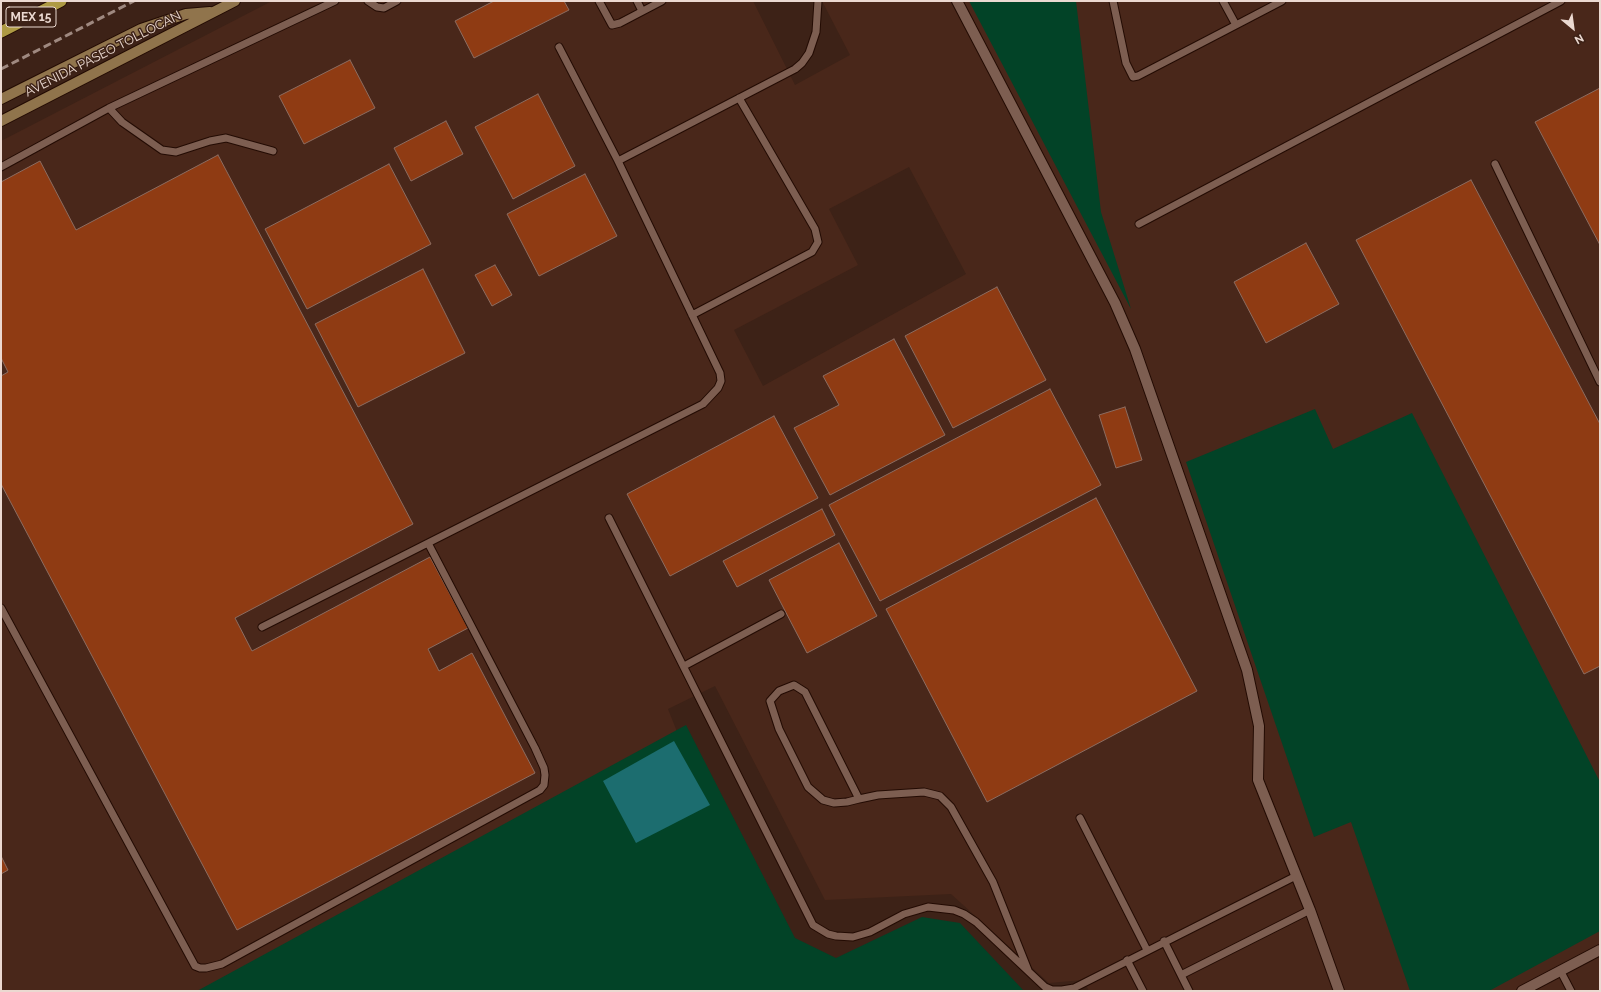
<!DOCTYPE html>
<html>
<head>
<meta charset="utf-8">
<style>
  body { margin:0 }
  #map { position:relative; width:1601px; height:992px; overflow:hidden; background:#3d2217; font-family:Raleway,sans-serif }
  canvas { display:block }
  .frame { position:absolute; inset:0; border:2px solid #ebd9d1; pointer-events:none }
  .north { position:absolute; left:1553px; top:8px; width:40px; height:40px; -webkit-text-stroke:3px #3d2217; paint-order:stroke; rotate:151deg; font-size:11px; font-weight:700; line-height:16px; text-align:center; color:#ebd9d1 }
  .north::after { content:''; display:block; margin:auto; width:14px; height:18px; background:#ebd9d1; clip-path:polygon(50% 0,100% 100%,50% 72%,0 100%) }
</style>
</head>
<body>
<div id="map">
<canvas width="1601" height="992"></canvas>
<div class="frame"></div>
<div class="north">N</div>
</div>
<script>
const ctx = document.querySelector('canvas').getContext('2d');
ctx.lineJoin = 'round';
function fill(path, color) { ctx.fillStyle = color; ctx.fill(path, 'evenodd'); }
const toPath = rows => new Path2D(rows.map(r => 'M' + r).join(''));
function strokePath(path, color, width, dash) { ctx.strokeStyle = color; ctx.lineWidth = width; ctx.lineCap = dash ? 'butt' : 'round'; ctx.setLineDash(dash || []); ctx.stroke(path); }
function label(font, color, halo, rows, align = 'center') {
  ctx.font = font + ' Raleway,sans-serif'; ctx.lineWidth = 3; ctx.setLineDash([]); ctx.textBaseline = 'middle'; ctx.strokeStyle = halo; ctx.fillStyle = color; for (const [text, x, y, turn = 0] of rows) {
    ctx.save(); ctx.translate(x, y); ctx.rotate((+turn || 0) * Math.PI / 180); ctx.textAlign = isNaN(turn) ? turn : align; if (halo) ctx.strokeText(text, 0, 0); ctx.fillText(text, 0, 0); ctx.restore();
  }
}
fill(toPath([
  [272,1,753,1,795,85,850,55,822,1,1600,1,1600,991,1089,991,1083,980,1049,983,951,894,825,900,715,686,668,709,680,739,218,991,1,991,1,141],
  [909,167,966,274,763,386,734,330,858,265,829,209]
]), '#49271a');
fill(toPath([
  [969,1,1076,1,1101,212,1131,309],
  [1315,409,1333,449,1412,413,1600,782,1600,931,1489,991,1410,991,1351,822,1314,837,1186,462],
  [686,725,795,938,836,958,922,917,960,923,1024,991,197,991]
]), '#024327');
fill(toPath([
  [674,741,710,805,636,843,603,781]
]), '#1c6d6f');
const building = toPath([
  [494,1,564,1,569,10,474,58,455,21,494,1],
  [350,60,375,108,304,144,279,96,350,60],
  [1600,88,1600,245,1535,122,1600,88],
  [538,94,575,166,513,199,475,127,538,94],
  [446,121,463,154,411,181,394,148,446,121],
  [218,155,413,524,235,618,252,651,430,557,468,628,428,649,439,671,472,653,535,773,237,930,1,484,1,376,8,372,1,358,1,182,40,161,76,230,218,155],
  [389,164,431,244,307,309,265,229,389,164],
  [585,174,617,236,539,276,507,214,585,174],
  [1471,180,1600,424,1600,666,1584,674,1356,240,1471,180],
  [1306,243,1339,304,1266,343,1234,282,1306,243],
  [495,265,512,295,492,306,475,275,495,265],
  [423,269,465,353,358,407,315,324,423,269],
  [997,287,1046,380,953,428,905,336,997,287],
  [894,339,945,435,830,495,794,428,839,405,823,376,894,339],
  [1050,389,1101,485,880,601,829,505,1050,389],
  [1125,407,1142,460,1116,468,1099,415,1125,407],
  [774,416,818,498,670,576,627,494,774,416],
  [1096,498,1197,691,987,802,886,609,1096,498],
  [822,509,835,535,737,587,723,561,822,509],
  [839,543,877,616,807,653,769,580,839,543],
  [1,856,8,870,1,874,1,856]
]);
fill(building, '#8f3b13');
strokePath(building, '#8c6c60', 1);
const service = toPath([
  [368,1,377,7,384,8,397,1],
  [599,1,612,25,620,23,662,1],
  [637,1,642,11],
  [1113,1,1126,63,1133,77,1138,76,1236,25],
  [1223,1,1236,25,1282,1],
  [559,47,618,161],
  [109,108,335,1],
  [1495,164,1600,382],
  [1,167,109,108,122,122,162,150,176,152,210,141,226,138,273,151],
  [1139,224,1561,1],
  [692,315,812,252,818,242,815,229,739,98],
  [609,518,813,925,828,934,836,936,853,937,870,932,904,914,928,907,954,910,964,914,976,922,1045,987,1052,990,1062,990,1074,988,1296,876],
  [1,608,195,966,200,968,206,968,222,964,540,790,544,785,545,775,544,768,535,748,428,543,703,404,718,388,721,381,720,373,618,161,795,69,802,63,809,53,816,32,818,1],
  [262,627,428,543],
  [684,666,781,614],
  [859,799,805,692,794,685,779,691,770,701,779,729,808,787,823,800,834,803,847,802,859,799,878,795,924,792,940,796,951,807,993,882,1028,970],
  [1080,818,1147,950],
  [1164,941,1189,991],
  [1127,960,1143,991],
  [1560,970,1571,991],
  [1181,975,1310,910]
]);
const minor = toPath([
  [957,1,1115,303,1135,349,1247,670,1259,726,1258,780,1310,910,1339,991],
  [1522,991,1600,950]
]);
const secondary = toPath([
  [1,99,141,29,186,14,210,12],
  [1,121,235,1]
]);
const trunk = toPath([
  [1,32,61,1]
]);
strokePath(service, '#230b03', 9);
strokePath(minor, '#230b03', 12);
strokePath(secondary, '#230b03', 12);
strokePath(trunk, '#230b03', 13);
strokePath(service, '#7d5e51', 7);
strokePath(minor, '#7d5e51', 10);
strokePath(secondary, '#90744c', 10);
strokePath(trunk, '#ae9a44', 11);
strokePath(toPath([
  [1,69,134,1]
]), '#9f8980', 3, [8, 4]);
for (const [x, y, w] of [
  [31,17,50]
]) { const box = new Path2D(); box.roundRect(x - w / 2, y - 10, w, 20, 3); ctx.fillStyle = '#3d2217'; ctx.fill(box); strokePath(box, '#ebd9d1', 1); }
label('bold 12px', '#ebd9d1', null, [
  ["MEX 15",31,17]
]);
label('13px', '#ebd9d1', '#3d2217', [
  ["AVENIDA PASEO TOLLOCAN",103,54,-27]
]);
</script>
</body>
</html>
